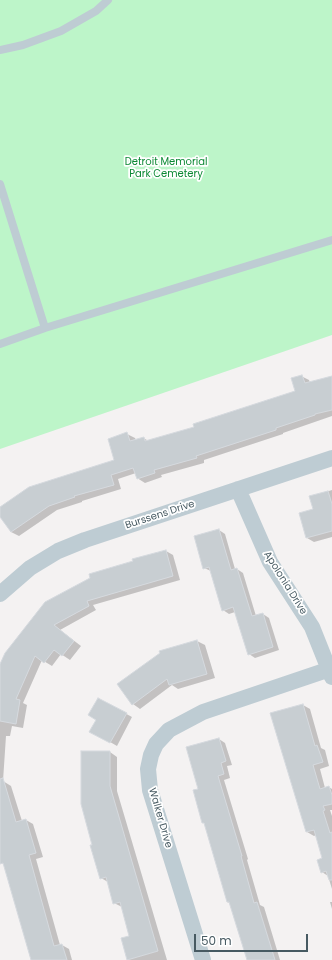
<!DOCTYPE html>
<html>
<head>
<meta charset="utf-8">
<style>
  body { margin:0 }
  #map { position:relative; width:332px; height:960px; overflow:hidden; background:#f4f2f2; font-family:Poppins,sans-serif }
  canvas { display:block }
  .scale { position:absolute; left:194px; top:934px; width:114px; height:18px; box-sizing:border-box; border:2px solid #475a62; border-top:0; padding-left:5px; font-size:12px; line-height:14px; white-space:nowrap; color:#475a62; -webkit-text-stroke:3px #fff; paint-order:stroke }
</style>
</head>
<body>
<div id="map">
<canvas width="332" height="960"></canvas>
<div class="scale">50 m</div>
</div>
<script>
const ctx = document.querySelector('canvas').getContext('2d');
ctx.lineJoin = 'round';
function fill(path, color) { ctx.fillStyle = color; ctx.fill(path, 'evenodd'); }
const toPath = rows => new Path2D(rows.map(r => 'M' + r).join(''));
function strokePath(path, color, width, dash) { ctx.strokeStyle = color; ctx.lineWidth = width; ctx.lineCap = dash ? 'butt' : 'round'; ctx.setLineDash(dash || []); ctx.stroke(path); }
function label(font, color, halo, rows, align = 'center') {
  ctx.font = font + ' Poppins,sans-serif'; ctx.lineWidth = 3.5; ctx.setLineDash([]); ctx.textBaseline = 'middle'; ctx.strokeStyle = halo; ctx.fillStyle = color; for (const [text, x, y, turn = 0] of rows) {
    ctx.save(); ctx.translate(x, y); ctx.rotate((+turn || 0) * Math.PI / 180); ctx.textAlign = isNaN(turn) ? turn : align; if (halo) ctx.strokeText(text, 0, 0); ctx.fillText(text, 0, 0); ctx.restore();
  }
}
fill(toPath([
  [0,0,332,0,332,335,0,449]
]), '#bdf5c9');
fill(toPath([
  [301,376,309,380,310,383,332,377,332,416,283,433,283,434,204,460,204,463,161,475,162,477,145,483,137,478,136,473,118,479,121,489,82,501,82,502,57,510,19,536,11,532,0,516,0,509,115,461,127,434,135,438,136,440,143,438,149,441,195,428,296,391],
  [332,490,332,537,314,542,307,538,314,510,310,497],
  [219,530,225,534,235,569,237,569,243,573,256,616,263,614,269,618,279,650,255,658,249,654,235,612,229,614,223,610,211,571,204,568],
  [166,551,173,555,180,580,93,605,96,610,60,630,81,646,70,660,61,654,52,666,42,660,23,703,27,705,23,728,12,726,10,736,6,736,3,781,11,786,22,821,26,820,33,824,43,857,36,859,60,945,62,945,69,949,72,960,32,960,4,864,1,863,0,858,0,667,134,562],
  [197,641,205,645,215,678,178,689,172,685,140,709,133,704,161,653,160,651],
  [99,699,132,717,117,746,91,731,97,719],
  [303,705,310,709,321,748,325,750,329,766,320,769,325,788,329,787,332,789,332,810,330,810,332,816,332,889,328,876,322,872,323,859,316,835,314,836,307,832,271,714],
  [219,739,225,743,232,765,227,766,230,778,224,780,248,859,247,860,260,905,264,907,280,960,248,960,230,903,227,902,199,790],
  [110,752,117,757,117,791,167,960,128,960,122,939,131,936,122,907,114,903,108,882,101,878,93,845],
  [330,902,332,902,332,909]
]), '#0003');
const building = toPath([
  [302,375,305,383,332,376,332,410,315,414,315,415,276,428,276,430,196,456,197,458,154,470,155,473,137,479,133,468,111,475,114,485,74,496,75,497,49,506,11,532,0,517,0,507,29,487,114,460,108,439,127,432,130,441,144,437,145,441,194,427,193,424,295,391,291,378,302,375],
  [328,491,332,504,332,531,306,538,299,513,313,509,309,496,328,491],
  [219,529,231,570,237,568,252,616,263,613,273,647,248,655,233,607,222,611,209,567,203,569,194,536,219,529],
  [166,550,173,576,87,601,89,606,54,625,74,641,62,656,54,650,44,663,35,656,16,699,20,700,16,724,0,721,0,664,5,653,45,602,90,578,89,574,133,561,132,559,166,550],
  [197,640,207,674,169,685,167,679,132,705,117,684,160,653,159,651,197,640],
  [98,698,127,713,110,743,89,732,96,720,88,715,98,698],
  [303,704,315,746,317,745,323,762,313,765,320,789,329,786,332,795,332,804,323,806,325,810,323,811,330,833,332,832,332,880,329,880,326,871,321,873,317,860,322,858,314,830,306,832,270,713,303,704],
  [219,738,226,761,221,763,224,774,218,776,242,856,241,856,254,903,257,902,275,960,247,960,229,902,227,902,204,823,202,823,193,790,198,789,186,747,219,738],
  [81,751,110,751,110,786,158,951,127,960,121,938,129,936,120,902,113,904,106,877,100,879,90,845,92,845,81,804,81,751],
  [3,778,16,822,26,819,36,853,29,855,54,946,62,944,67,960,31,960,3,863,0,864,0,779,3,778]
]);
fill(building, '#c8ced2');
strokePath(building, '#d5d9de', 1);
strokePath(toPath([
  [0,50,23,45,61,31,96,11,108,0],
  [0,184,45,328],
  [0,344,45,328,332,240]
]), '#beccd3', 8);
strokePath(toPath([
  [238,489,270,562,312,627,332,677],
  [0,594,30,568,58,551,85,540,332,458],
  [203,960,150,790,148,769,151,755,156,744,169,730,203,712,330,669]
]), '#beccd3', 16);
label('10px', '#0c8934', '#fff', [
  ["Detroit Memorial",166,162],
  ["Park Cemetery",166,174]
]);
label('10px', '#475a62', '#fff', [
  ["Burssens Drive",160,515,-18],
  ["Apolonia Drive",285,583,58],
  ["Walker Drive",160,818,74]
]);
</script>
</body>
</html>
